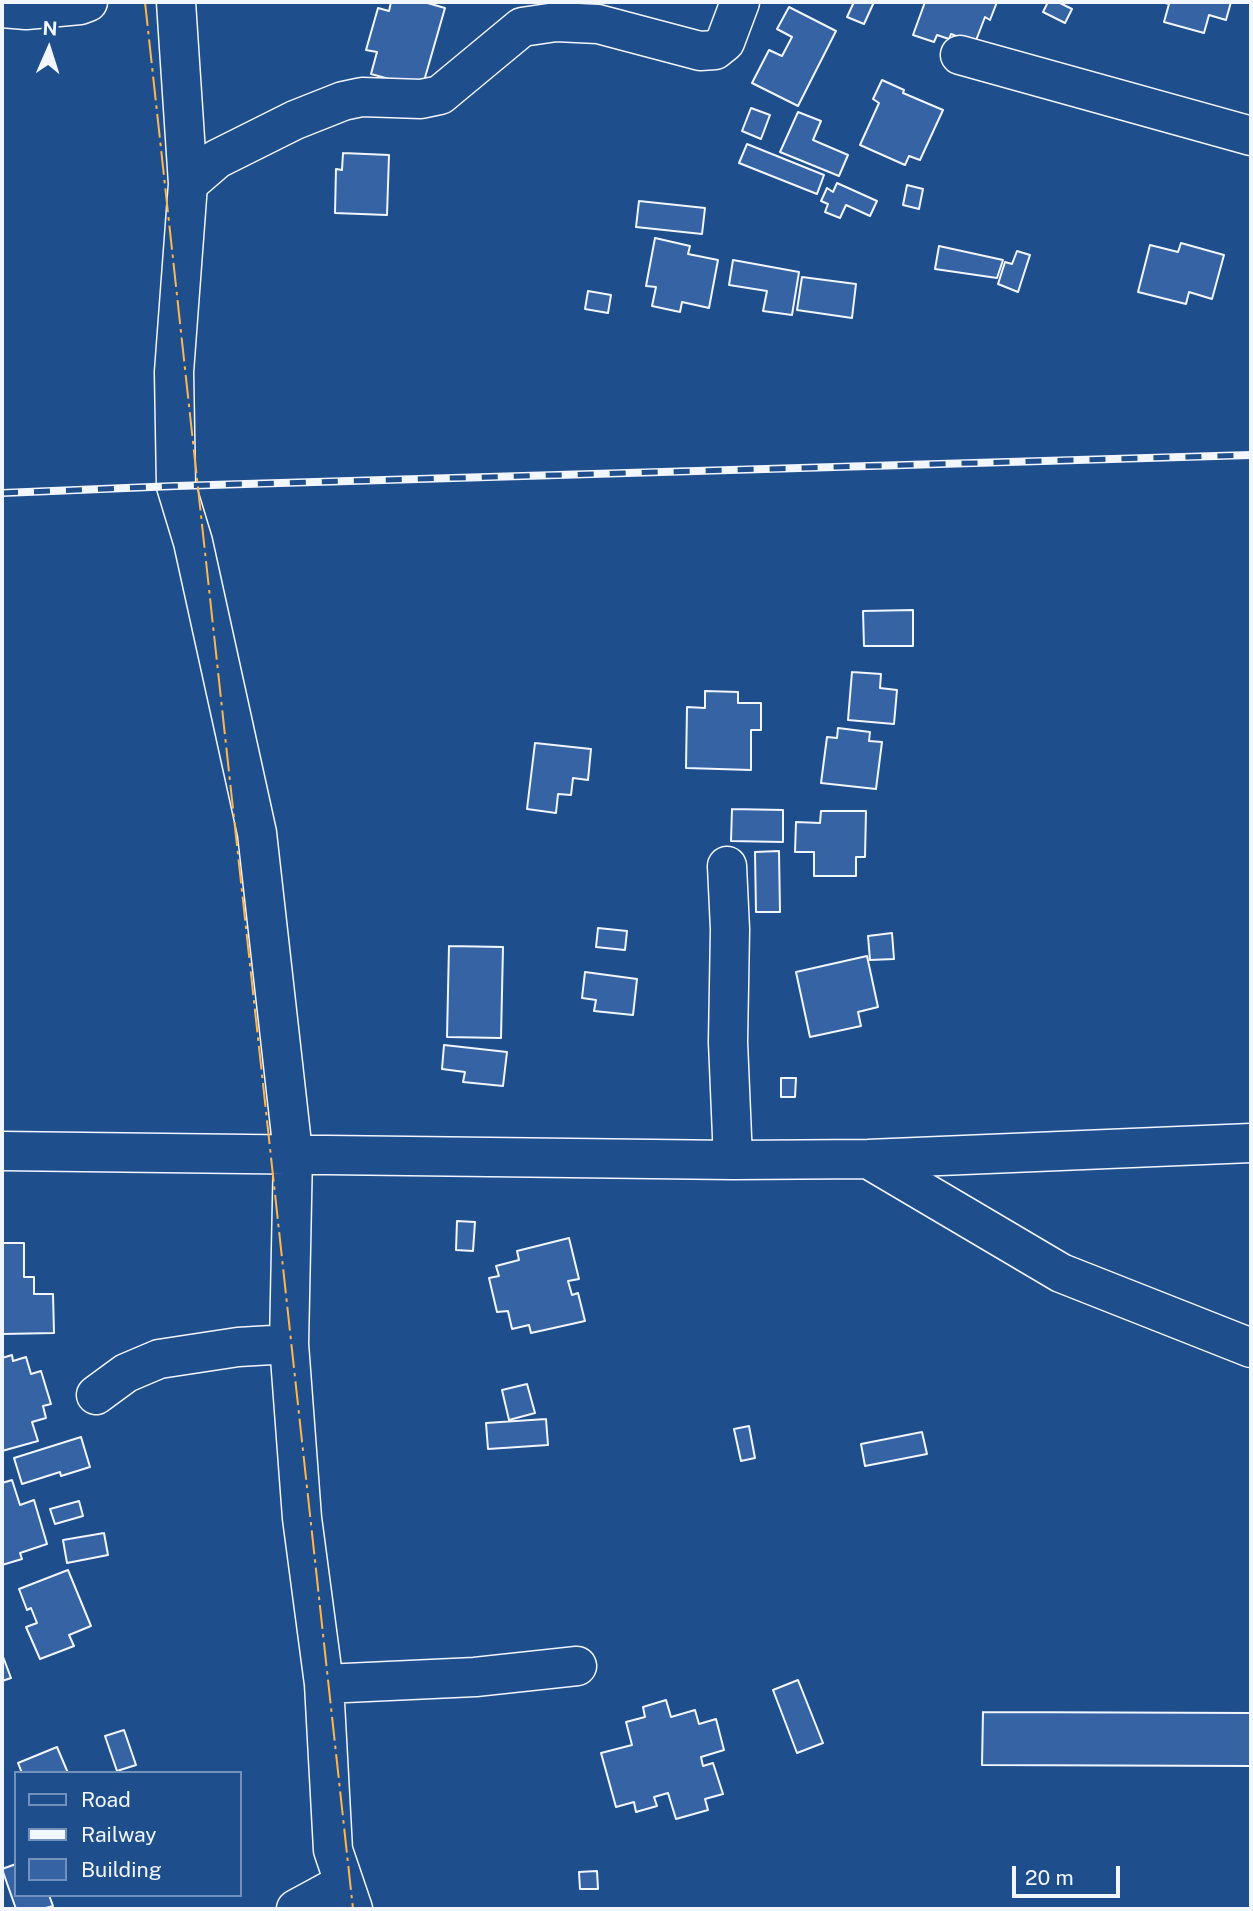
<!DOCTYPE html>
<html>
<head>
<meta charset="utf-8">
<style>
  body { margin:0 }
  #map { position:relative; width:1253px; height:1911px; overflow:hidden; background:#1f4e8c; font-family:"Public Sans",sans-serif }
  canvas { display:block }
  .frame { position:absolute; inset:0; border:4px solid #f2f6ff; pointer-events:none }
  .legend { position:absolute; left:14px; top:1771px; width:228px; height:126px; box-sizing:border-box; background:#1f4e8c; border:2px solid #7391ba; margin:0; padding:9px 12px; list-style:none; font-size:21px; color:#f2f6ff }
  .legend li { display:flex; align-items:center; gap:14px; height:35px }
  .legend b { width:35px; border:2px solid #7391ba }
  .north { position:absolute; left:14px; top:14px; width:70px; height:70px; -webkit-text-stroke:5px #1f4e8c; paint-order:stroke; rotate:3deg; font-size:19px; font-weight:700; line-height:28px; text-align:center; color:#f2f6ff }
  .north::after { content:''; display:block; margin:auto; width:24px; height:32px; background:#f2f6ff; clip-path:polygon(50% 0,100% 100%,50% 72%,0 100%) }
  .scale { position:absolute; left:1012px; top:1866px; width:108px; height:32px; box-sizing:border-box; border:4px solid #f2f6ff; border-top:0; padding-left:9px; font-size:21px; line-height:24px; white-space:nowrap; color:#f2f6ff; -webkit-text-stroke:5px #1f4e8c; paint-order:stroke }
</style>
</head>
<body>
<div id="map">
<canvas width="1253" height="1911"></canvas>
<div class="frame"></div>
<ul class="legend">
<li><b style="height:9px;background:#1f4e8c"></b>Road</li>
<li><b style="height:9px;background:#f2f6ff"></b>Railway</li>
<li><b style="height:19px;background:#3563a3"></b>Building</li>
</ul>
<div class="north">N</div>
<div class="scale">20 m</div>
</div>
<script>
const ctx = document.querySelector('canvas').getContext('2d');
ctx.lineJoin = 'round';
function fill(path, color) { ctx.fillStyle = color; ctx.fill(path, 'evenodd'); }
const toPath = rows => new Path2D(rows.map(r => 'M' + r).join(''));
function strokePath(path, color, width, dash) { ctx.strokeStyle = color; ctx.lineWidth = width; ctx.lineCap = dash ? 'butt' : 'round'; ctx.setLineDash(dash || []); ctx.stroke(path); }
const building = toPath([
  [391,2,424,2,445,8,422,88,371,74,377,52,366,50,378,8,389,11,391,2],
  [854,2,874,2,864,24,847,17,854,2],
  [925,2,997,2,990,20,985,17,975,43,951,34,949,39,937,35,934,42,913,35,925,2],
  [1048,2,1058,2,1072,9,1065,23,1043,12,1048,2],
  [1161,2,1231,2,1226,20,1209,15,1204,33,1164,22,1169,4,1161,2],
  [789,7,836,31,798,106,752,83,769,50,782,56,792,37,777,29,789,7],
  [882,80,904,90,903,93,943,110,920,160,909,156,905,165,860,145,879,103,873,99,882,80],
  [751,108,770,115,761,139,742,131,751,108],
  [798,112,821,121,813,140,848,155,839,176,780,152,798,112],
  [747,144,824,175,817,194,739,163,747,144],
  [343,153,389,155,387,215,335,213,336,169,342,170,343,153],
  [837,183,877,201,870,216,846,205,840,218,825,212,828,204,821,201,827,188,833,192,837,183],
  [907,185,923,189,919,209,903,205,907,185],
  [639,201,705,208,702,234,636,227,639,201],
  [655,238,690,246,688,254,718,260,709,308,682,302,680,312,652,306,656,287,646,286,655,238],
  [1181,243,1224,255,1212,299,1189,292,1186,304,1138,292,1150,245,1178,252,1181,243],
  [939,246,1003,260,997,278,935,269,939,246],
  [1017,251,1030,255,1018,292,998,284,1005,262,1012,264,1017,251],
  [733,260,799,272,792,315,763,311,767,291,729,285,733,260],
  [802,277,856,284,852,318,797,310,802,277],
  [588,291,611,295,608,313,585,309,588,291],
  [913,610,913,646,864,646,863,611,913,610],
  [852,672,881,674,880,688,897,690,894,724,848,720,852,672],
  [705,691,738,692,738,703,761,703,761,730,751,730,751,770,686,768,687,707,705,708,705,691],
  [838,728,870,732,869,741,882,742,876,789,821,783,827,737,837,738,838,728],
  [535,743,591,749,588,780,573,778,571,795,558,794,556,813,527,809,535,743],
  [732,809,783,810,783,842,731,841,732,809],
  [821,811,866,811,865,857,856,857,856,876,814,876,814,852,795,852,796,822,820,823,821,811],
  [779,851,780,912,756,912,755,852,779,851],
  [598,928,627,931,625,950,596,947,598,928],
  [892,933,894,959,870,960,868,936,892,933],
  [449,946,503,947,501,1038,447,1037,449,946],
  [867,956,878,1007,858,1012,861,1026,810,1037,796,972,867,956],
  [585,972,637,979,633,1015,594,1011,596,1000,582,998,585,972],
  [444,1045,507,1052,503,1086,463,1082,465,1072,442,1069,444,1045],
  [781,1078,796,1078,795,1097,781,1097,781,1078],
  [457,1221,475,1222,473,1251,456,1250,457,1221],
  [569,1238,579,1279,568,1281,572,1295,578,1293,585,1321,531,1333,529,1325,512,1329,508,1311,497,1312,489,1278,499,1276,496,1266,519,1260,517,1251,569,1238],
  [2,1243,24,1243,24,1277,34,1277,34,1294,53,1294,54,1333,2,1334,2,1243],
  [12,1355,13,1361,26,1357,31,1374,41,1371,51,1404,43,1406,46,1418,32,1422,38,1441,2,1451,2,1358,12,1355],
  [527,1384,535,1413,509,1420,502,1390,527,1384],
  [546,1419,548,1445,488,1449,486,1423,546,1419],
  [749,1426,755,1458,741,1461,734,1429,749,1426],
  [922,1432,927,1454,865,1466,861,1444,922,1432],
  [81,1437,90,1467,61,1476,60,1472,22,1484,14,1458,81,1437],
  [12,1480,20,1505,34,1500,47,1544,20,1553,22,1559,2,1565,2,1483,12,1480],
  [79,1501,83,1516,55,1524,50,1509,79,1501],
  [104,1533,108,1555,67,1563,63,1540,104,1533],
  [68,1570,91,1626,69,1635,74,1646,40,1659,26,1627,37,1623,31,1608,27,1610,19,1589,68,1570],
  [2,1654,11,1678,2,1681,2,1654],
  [798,1680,823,1743,797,1753,773,1690,798,1680],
  [666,1700,671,1717,695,1710,699,1724,716,1719,724,1750,701,1757,703,1766,713,1763,723,1794,705,1799,708,1810,676,1819,668,1793,654,1797,657,1806,636,1812,634,1802,616,1807,601,1753,632,1745,626,1722,645,1717,643,1707,666,1700],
  [983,1712,1251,1713,1251,1766,982,1765,983,1712],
  [124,1730,136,1765,117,1771,105,1736,124,1730],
  [57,1747,68,1773,22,1773,18,1763,57,1747],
  [16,1864,16,1895,49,1895,53,1906,42,1909,16,1909,2,1869,16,1864],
  [597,1871,598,1889,580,1889,579,1872,597,1871]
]);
fill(building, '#3563a3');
strokePath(building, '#f2f6ff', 2);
const minor = toPath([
  [176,2,188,184,174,372,176,486,193,542,257,833,293,1153,289,1344,302,1518,324,1684,333,1850,353,1909],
  [2,8,26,10,80,5,88,2],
  [960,55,1251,136],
  [188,184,217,159,295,120,343,101,362,97,421,99,440,95,522,27,556,22,598,24,700,51,715,50,725,42,740,2],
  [727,866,730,929,728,1042,733,1160],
  [2,1151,733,1160,868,1159,1251,1143],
  [868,1159,1061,1273,1251,1348],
  [96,1395,126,1373,159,1359,238,1347,289,1344],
  [324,1684,475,1677,577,1666],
  [296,1909,344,1883]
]);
strokePath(minor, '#f2f6ff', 41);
strokePath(minor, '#1f4e8c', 38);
const rail = toPath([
  [2,493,176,486,1251,455]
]);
strokePath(rail, '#f2f6ff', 8);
strokePath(rail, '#1f4e8c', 5, [16]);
strokePath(toPath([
  [145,2,353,1909]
]), '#ffb74d', 2, [24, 5, 3.5, 5]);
</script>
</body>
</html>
